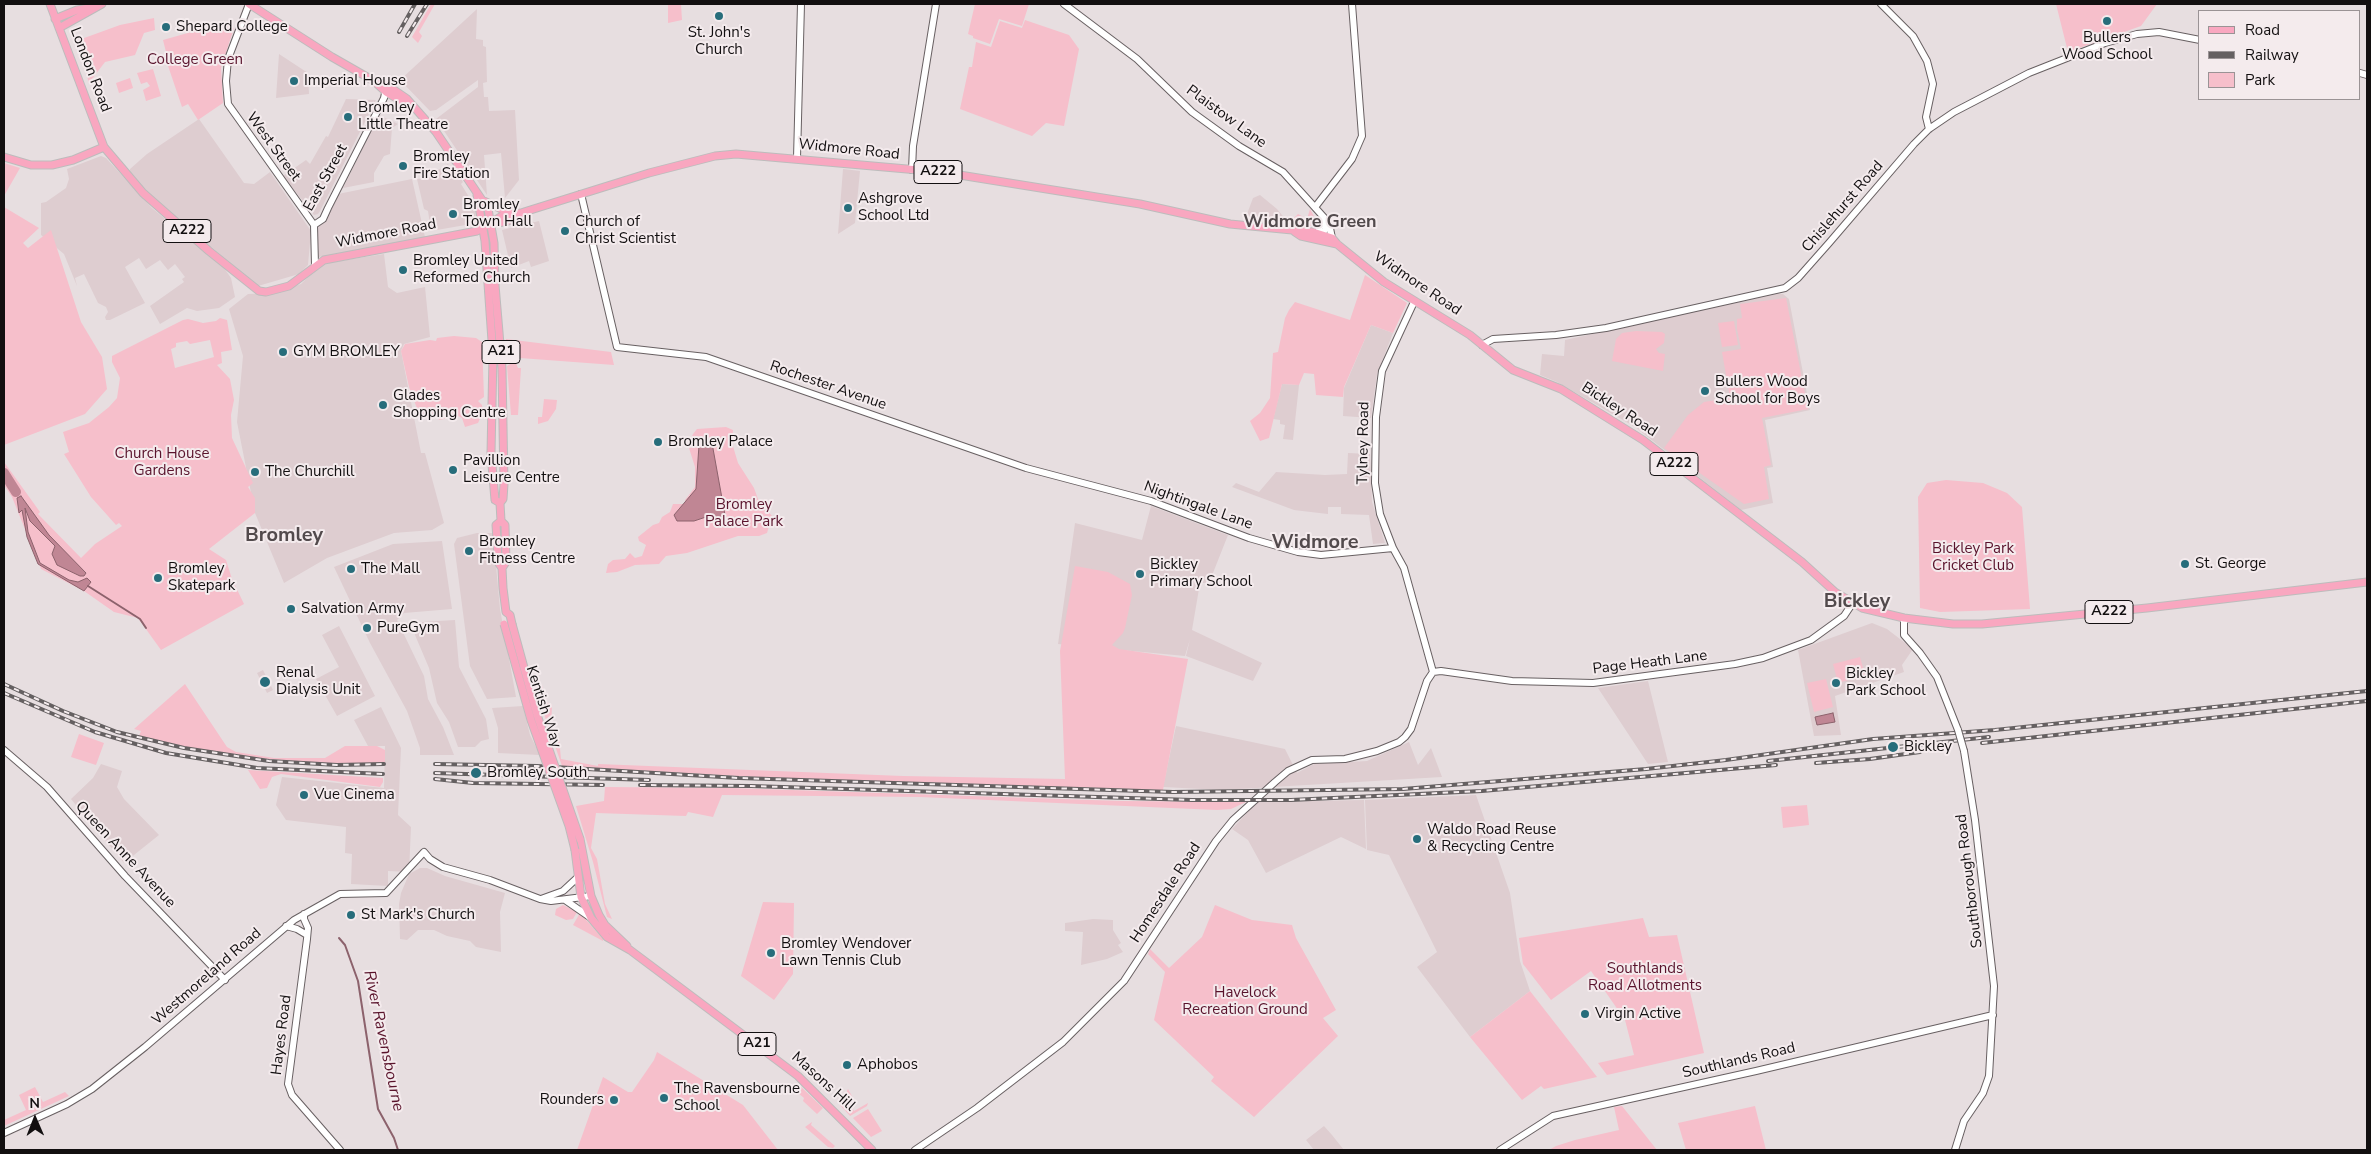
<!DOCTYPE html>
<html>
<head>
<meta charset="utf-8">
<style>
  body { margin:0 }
  #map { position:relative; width:2371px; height:1154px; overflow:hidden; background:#e7dee0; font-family:"Nunito Sans",sans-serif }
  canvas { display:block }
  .frame { position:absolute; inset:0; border:5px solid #120f10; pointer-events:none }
  .legend { position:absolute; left:2198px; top:10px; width:162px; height:90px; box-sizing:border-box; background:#f4ebed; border:1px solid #9a9395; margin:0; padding:6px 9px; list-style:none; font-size:15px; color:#120f10 }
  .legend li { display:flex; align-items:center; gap:10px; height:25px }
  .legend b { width:25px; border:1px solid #9a9395 }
  .north { position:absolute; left:10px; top:1094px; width:50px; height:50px; -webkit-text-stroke:4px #f4ebed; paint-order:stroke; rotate:359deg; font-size:14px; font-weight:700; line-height:20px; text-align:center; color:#120f10 }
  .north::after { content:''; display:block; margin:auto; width:18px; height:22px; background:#120f10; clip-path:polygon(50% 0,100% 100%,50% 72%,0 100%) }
</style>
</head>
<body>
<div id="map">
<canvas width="2371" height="1154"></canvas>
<div class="frame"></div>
<ul class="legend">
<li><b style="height:6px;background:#f9a7c0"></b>Road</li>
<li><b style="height:6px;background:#656061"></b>Railway</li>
<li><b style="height:14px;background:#f6bfcb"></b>Park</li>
</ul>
<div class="north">N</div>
</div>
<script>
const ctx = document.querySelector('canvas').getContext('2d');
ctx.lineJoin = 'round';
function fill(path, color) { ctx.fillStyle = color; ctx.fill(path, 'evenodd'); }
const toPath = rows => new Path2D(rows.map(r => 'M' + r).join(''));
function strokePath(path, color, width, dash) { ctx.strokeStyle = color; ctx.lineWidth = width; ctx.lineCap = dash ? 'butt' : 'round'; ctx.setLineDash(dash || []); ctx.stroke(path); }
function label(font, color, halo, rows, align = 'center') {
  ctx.font = font + ' "Nunito Sans",sans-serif'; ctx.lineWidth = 4; ctx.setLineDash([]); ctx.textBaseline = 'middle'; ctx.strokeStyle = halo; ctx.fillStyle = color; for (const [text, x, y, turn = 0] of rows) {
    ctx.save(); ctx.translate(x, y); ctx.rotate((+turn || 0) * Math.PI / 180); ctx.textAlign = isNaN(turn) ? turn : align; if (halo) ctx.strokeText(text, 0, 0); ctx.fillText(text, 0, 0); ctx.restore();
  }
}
fill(toPath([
  [477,9,476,39,483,40,483,46,486,47,487,82,483,83,484,97,488,97,489,111,515,110,519,180,505,198,501,153,484,155,487,195,436,119,478,87,478,80,436,110,430,111,400,80],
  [279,54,308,73,309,94,276,98],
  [346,99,376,100,320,211,318,214,314,215,283,176,306,160,310,164,326,136,328,137],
  [379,115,398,124,392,128,390,154,384,156,374,173,374,182,343,188],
  [199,119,244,183,254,184,270,172,311,231,308,265,299,274,258,286,148,194,130,173,130,169,147,154],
  [101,156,106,158,152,208,224,268,231,278,235,297,219,308,197,311,187,308,160,324,150,306,184,282,182,279,185,277,175,264,168,270,160,260,146,269,139,258,125,267,145,303,110,320,106,320,105,317,108,312,106,307,98,303,84,274,75,278,77,286,64,254,41,235,41,203,46,202,66,188,69,179,67,169],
  [448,164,451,169,454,167,463,182,461,184,474,205,477,223,431,231,428,211,424,209,417,179,425,178],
  [843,169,860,171,855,223,838,234],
  [412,179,425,237,319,257,317,228,323,222,338,194],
  [1260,195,1277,209,1287,221,1287,226,1244,222,1253,198],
  [539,221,549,261,531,267,529,261,511,268,502,230],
  [384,254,388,287,397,293,425,287,430,337,404,344,401,351,421,453,425,453,444,523,432,530,394,533,327,558,284,583,255,513,237,422,243,356,229,309,248,294,273,293,301,284,321,264],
  [1777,294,1783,294,1789,299,1810,410,1765,420,1773,467,1767,468,1773,503,1741,510,1635,427,1557,382,1540,375,1542,354,1564,356,1565,340],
  [1371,325,1393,333,1377,374,1371,418,1343,416,1344,388],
  [1282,384,1299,385,1293,440,1283,439,1285,425,1280,424,1280,420,1273,419],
  [1348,453,1370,454,1372,502,1385,543,1373,544,1369,515,1341,514,1341,507,1328,507,1328,514,1294,510,1232,487,1236,483,1259,492,1276,472,1325,475,1347,474],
  [1151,506,1228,535,1209,583,1200,583,1192,630,1262,663,1253,681,1186,656,1190,639,1185,656,1058,644,1075,523,1142,540],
  [477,533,493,533,500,609,516,697,487,699,470,666,454,544,457,538],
  [442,541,452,609,404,613,397,620,424,676,428,699,443,727,454,755,420,755,420,748,407,711,370,643,334,567,393,544],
  [455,620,459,667,486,719,489,739,481,741,475,747,458,747,449,722,437,703,429,668,415,635,415,629,422,622],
  [1872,623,1887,629,1913,649,1902,665,1904,672,1835,696,1841,735,1814,736,1798,650],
  [339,626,375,696,337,716,316,679,339,667,322,635],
  [263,670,273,690,267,693,257,673],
  [1648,681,1668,762,1648,764,1598,688],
  [523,706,530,735,540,755,498,753,498,728,492,708],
  [381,707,401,748,398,815,411,827,409,872,388,871,388,886,351,884,352,854,345,853,346,827,286,820,276,805,282,777,384,788,385,746,368,746,354,720],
  [1176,726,1285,749,1297,773,1314,764,1367,761,1409,742,1418,765,1431,748,1442,777,1222,790,1163,787],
  [101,764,122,771,117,787,124,799,159,835,124,863,71,799,93,778],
  [1476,795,1510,893,1520,961,1530,991,1470,1037,1417,967,1437,952,1389,855,1367,850,1365,800],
  [1364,800,1366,849,1341,837,1266,873,1248,840,1232,829,1257,802],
  [420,868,427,868,445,876,505,893,500,912,501,952,476,947,470,941,447,936,434,930,418,930,407,940,400,939,399,904,401,893,409,874],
  [1093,919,1113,920,1113,930,1121,943,1118,945,1123,952,1107,959,1081,965,1083,932,1065,931,1065,923],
  [1324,1126,1332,1135,1344,1150,1314,1150,1306,1140]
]), '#decdd0');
fill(toPath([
  [431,4,435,4,419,32,422,36,418,43,412,37],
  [668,4,681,4,682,20,668,23],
  [975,4,1029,4,1022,26,999,19,990,44,973,38,973,36,968,34],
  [2056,4,2157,4,2141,26,2068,52],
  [154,18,155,30,144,33,135,55,105,62,89,83,76,41,120,25],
  [1025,20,1069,35,1079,49,1064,126,1046,123,1032,136,960,109,969,67,972,67,976,42,991,47,1000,21,1022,28],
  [223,23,234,28,221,68,223,103,198,120,188,104,182,107,165,57,167,56,163,40],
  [153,69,161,96,146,101,143,90,150,86,147,82,141,84,137,73],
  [130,78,133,88,119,93,116,83],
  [4,163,20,168,4,196],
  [4,207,39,228,23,243,28,248,51,230,81,322,102,357,107,389,85,414,4,445],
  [1310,209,1316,220,1314,226,1287,225,1298,214,1307,219],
  [1365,275,1407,303,1393,333,1371,325,1344,387,1343,397,1316,395,1314,374,1304,373,1299,385,1282,384,1269,438,1260,441,1250,421,1260,413,1270,398,1273,353,1278,352,1285,318,1289,310,1295,302,1350,320],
  [1786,298,1808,409,1762,418,1771,465,1764,467,1769,499,1744,504,1664,448,1688,415,1704,402,1730,398,1722,352,1741,349,1737,329,1737,319,1742,318,1740,304],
  [220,318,227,320,232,350,221,352,222,363,217,365,230,379,234,400,231,415,232,438,253,483,248,487,255,498,255,513,209,549,226,560,232,579,244,604,161,650,138,618,114,612,84,591,41,569,12,497,4,485,4,462,40,512,38,514,81,558,95,544,122,526,119,523,116,525,91,497,64,454,69,452,63,432,89,423,109,407,117,398,120,378,112,362,112,356,183,320,188,319,203,323,216,321],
  [210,340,214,357,175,368,171,349,176,347,176,343,187,341,190,344],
  [1734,321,1738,345,1722,347,1718,323],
  [1636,331,1662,332,1665,334,1664,343,1656,349,1659,353,1665,354,1663,371,1612,361,1616,339,1622,333],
  [454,336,476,338,482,342,484,397,478,401,482,405,483,412,478,423,465,427,462,418,458,416,439,420,438,416,421,419,409,387,401,351,405,344,430,340,436,341,437,338],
  [506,339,611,352,614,365,520,358,517,352,506,351],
  [515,361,518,368,521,368,518,415,511,415,507,366],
  [544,399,557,400,556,409,548,421,538,424,538,417,542,417],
  [726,427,733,430,732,443,738,463,754,488,758,499,772,516,767,533,759,536,738,536,687,553,666,556,659,564,635,565,617,572,606,573,608,564,613,560,625,559,630,553,635,558,642,556,646,545,639,541,638,537,653,525,659,523,662,517,670,512,673,504,683,504,686,511,681,516,683,518,693,518,703,514,717,517,722,514,708,442,704,444,702,452,701,466,704,478,700,495,691,504,687,504,685,500,695,487,695,467,689,448,694,447,691,438,693,434,697,429],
  [1946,480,1983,483,2007,493,2022,507,2030,609,1940,612,1920,608,1918,497,1927,483],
  [1075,566,1108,572,1130,584,1132,595,1125,628,1123,633,1112,645,1119,649,1188,659,1163,790,756,777,562,766,534,685,542,685,546,702,552,705,551,730,559,738,561,759,598,766,598,764,903,776,1065,779,1060,651],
  [1860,657,1865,675,1838,683,1833,664],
  [1826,679,1833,707,1814,712,1807,683],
  [185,684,227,747,236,752,274,758,325,758,345,746,377,746,385,750,385,763,320,763,268,759,194,749,139,736,141,731,134,729],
  [79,734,104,743,96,765,71,757],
  [248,770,383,778,383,782,380,787,281,774,272,777,267,788,260,789],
  [605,787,732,788,1122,801,1246,802,1231,809,1217,810,920,797,722,795,713,817,688,812,686,816,596,813,591,848,597,859,605,904,612,919,607,917,593,862,576,806,604,801],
  [1807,805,1809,825,1783,828,1781,807],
  [763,902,794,903,793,974,774,1000,741,976],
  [563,905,577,912,573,919,566,920,555,915,556,909],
  [1215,905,1252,920,1292,925,1296,938,1336,1010,1323,1018,1338,1036,1254,1117,1211,1081,1214,1077,1154,1020,1165,972,1148,954,1150,949,1169,968,1202,937],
  [580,913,603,939,603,941,573,925],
  [1643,918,1649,937,1677,935,1704,1053,1607,1075,1598,1063,1634,1055,1625,1020,1591,971,1551,1000,1523,964,1519,938],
  [1530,991,1597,1077,1544,1089,1541,1086,1522,1100,1470,1037],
  [657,1052,743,1105,778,1150,577,1150,603,1077,628,1092,632,1092,654,1060],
  [798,1084,823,1108,817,1114,803,1101,804,1098,791,1087],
  [35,1087,43,1102,65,1092,69,1096,4,1126,4,1120,26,1110,19,1095],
  [848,1089,853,1098,848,1102,854,1111,868,1103,867,1106,850,1116,840,1105],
  [1622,1106,1657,1150,1549,1150,1556,1146,1575,1140,1619,1130,1614,1107],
  [1755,1106,1766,1150,1686,1150,1678,1123],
  [868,1109,882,1131,871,1137,853,1118],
  [812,1122,811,1125,835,1146,833,1148,828,1147,805,1127]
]), '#f6bfcb');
const water = toPath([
  [705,439,710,439,712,443,725,515,716,519,709,519,706,517,694,521,677,521,674,515,696,489,699,445,700,441,705,439],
  [21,496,49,535,86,573,84,576,80,576,57,565,52,554,55,546,30,521,25,508,28,532,40,563,69,580,78,582,87,578,91,582,84,591,38,564,27,537,22,510,19,513,17,498,21,496],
  [1833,713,1835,722,1817,725,1815,717,1833,713]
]);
fill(water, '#c08694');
strokePath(water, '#8c626c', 1);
strokePath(toPath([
  [88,586,140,619,146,628],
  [339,938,345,945,358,981,378,1109,394,1138,398,1150]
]), '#8c626c', 2);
strokePath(toPath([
  [4,473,16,492]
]), '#c08694', 10);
const secondary = toPath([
  [249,4,228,59,226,81,228,104,314,225,315,265],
  [1064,4,1137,59,1192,112,1239,146,1283,172,1329,223,1332,238],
  [1881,4,1913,36,1927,61,1933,84,1926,117,1929,129],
  [2360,73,2367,75],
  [797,158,801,4],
  [912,170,913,146,936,4],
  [581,194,617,347,706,357,1026,468,1151,501,1249,538,1298,552,1321,555,1393,548],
  [1316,206,1352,159,1362,136,1352,4],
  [314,225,323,219,328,208,384,98,386,88],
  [1320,234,1325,230,1326,220],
  [1319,237,1319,228,1323,217],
  [1414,302,1382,371,1376,417,1375,483,1380,514,1393,548,1404,568,1433,672],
  [1482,345,1493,339,1556,335,1606,328,1785,288,1798,278,1829,243,1914,144,1929,129,1954,112,2029,73,2105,43,2137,34,2159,32,2200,40],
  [1904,618,1904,635,1920,653,1937,677,1958,730],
  [1433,672,1441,671,1512,681,1593,683,1735,664,1763,658,1811,640,1844,616,1852,604],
  [4,750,47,787,125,876,225,980],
  [541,899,563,891,577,878],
  [565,900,591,918],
  [304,914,304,919,308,928,307,939,288,1084,292,1095,340,1150],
  [286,926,297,929,307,935],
  [4,1133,67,1104,92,1089,145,1047,294,920,340,894,386,893,424,852,430,859,443,867,490,880,540,899,551,901,591,896],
  [915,1150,977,1108,1063,1042,1124,981,1216,841,1233,820,1275,782,1288,771,1312,760,1345,759,1377,751,1399,742,1405,737,1411,729,1427,681,1433,672],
  [1500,1150,1553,1116,1756,1071,1993,1015],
  [1955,1150,1964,1121,1983,1093,1989,1076,1994,986,1975,820,1964,751]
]);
const primary = toPath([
  [50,4,104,147,143,193,209,251,259,291,266,292,289,286,324,260,477,231,502,216,521,213],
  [249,4,332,57,374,81,391,88,407,99,436,132,488,209,494,243,495,285,502,368,504,484,503,499,500,503,501,521,505,525,506,562,502,568,503,588,506,612,510,615,512,624],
  [55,19,77,10,95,7],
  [59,28,102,4],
  [376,83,386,92,413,108],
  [4,157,31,165,52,165,73,160,104,147],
  [477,195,485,241,493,355,491,453,495,500,500,503],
  [484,201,510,213],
  [491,223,506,222,524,212,649,173,715,156,736,154,941,172,1140,204,1230,224,1313,232,1332,238,1337,244,1384,282,1470,335,1513,370,1561,389,1643,440,1802,562,1835,592,1862,608,1904,618,1953,624,1982,624,2147,608,2367,582],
  [1295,232,1301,236,1337,244],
  [501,521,496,525,497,540,498,562,502,568],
  [580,839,591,896,599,915,605,925,627,946],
  [575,850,581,897,591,918,607,937,630,950,798,1076,872,1150]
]);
strokePath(secondary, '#686062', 8);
strokePath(primary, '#bdbcbc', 9);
strokePath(secondary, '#fff', 6);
strokePath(primary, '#f9a7c0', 7);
const rail = toPath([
  [399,32,415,4],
  [407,36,427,4],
  [4,684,63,711,117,732,184,748,269,761,337,765,384,764],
  [4,693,95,732,166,753,257,768,383,774],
  [1982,743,2367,701],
  [1768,761,1989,737],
  [1816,763,1870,759,1920,752],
  [435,764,537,766,739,778,1173,792,1403,789,1646,769,1726,760,1873,739,1995,730,2367,691],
  [435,773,649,780],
  [435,779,473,783,603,785],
  [640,785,751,786,1192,800,1291,800,1482,791,1776,765]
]);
strokePath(rail, '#656061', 4);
strokePath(rail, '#f4ebed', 2, [5.5]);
const secondaryBridge = toPath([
  [1958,730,1964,751]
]);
const primaryBridge = toPath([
  [504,624,531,720,569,826,575,850],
  [512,624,537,715,580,839]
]);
strokePath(secondaryBridge, '#686062', 8, []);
strokePath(primaryBridge, '#bdbcbc', 9, []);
strokePath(secondaryBridge, '#fff', 6);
strokePath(primaryBridge, '#f9a7c0', 7);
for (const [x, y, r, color] of [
  [719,16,5,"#276d7b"],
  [2107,21,5,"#276d7b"],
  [166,27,5,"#276d7b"],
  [294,81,5,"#276d7b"],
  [348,117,5,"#276d7b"],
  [403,166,5,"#276d7b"],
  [848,208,5,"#276d7b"],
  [453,214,5,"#276d7b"],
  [565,231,5,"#276d7b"],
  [403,270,5,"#276d7b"],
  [283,352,5,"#276d7b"],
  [1705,391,5,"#276d7b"],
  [383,405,5,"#276d7b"],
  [658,442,5,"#276d7b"],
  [453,470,5,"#276d7b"],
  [255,472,5,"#276d7b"],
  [469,551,5,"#276d7b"],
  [2185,564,5,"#276d7b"],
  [351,569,5,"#276d7b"],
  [1140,574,5,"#276d7b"],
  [158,578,5,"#276d7b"],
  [291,609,5,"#276d7b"],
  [367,628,5,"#276d7b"],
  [265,682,6,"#276d7b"],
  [1836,683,5,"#276d7b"],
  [1893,747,6,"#276d7b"],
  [476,773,6,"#276d7b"],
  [304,795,5,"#276d7b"],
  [1417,839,5,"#276d7b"],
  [351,915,5,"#276d7b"],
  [771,953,5,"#276d7b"],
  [1585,1014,5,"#276d7b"],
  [847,1065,5,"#276d7b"],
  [664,1098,5,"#276d7b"],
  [614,1100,5,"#276d7b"]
]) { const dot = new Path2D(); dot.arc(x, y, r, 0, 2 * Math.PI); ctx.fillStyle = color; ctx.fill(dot); strokePath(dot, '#f4ebed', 2); }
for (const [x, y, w] of [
  [938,172,48],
  [187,231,48],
  [501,352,38],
  [1674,464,48],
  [2109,612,48],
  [757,1044,38]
]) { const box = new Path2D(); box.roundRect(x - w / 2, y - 11.5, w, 23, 4); ctx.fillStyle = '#f4ebed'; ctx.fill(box); strokePath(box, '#120f10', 1); }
label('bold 14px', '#120f10', null, [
  ["A222",938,172],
  ["A222",187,231],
  ["A21",501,352],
  ["A222",1674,464],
  ["A222",2109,612],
  ["A21",757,1044]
]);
label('15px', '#120f10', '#f4ebed', [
  ["Shepard College",176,27],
  ["St. John's",719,33,"center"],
  ["Church",719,50,"center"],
  ["Bullers",2107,38,"center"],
  ["Wood School",2107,55,"center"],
  ["Imperial House",304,81],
  ["Bromley",358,108],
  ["Little Theatre",358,125],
  ["Bromley",413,157],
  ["Fire Station",413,174],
  ["Ashgrove",858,199],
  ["School Ltd",858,216],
  ["Bromley",463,205],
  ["Town Hall",463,222],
  ["Church of",575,222],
  ["Christ Scientist",575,239],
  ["Bromley United",413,261],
  ["Reformed Church",413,278],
  ["GYM BROMLEY",293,352],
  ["Bullers Wood",1715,382],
  ["School for Boys",1715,399],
  ["Glades",393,396],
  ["Shopping Centre",393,413],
  ["Bromley Palace",668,442],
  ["Pavillion",463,461],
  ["Leisure Centre",463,478],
  ["The Churchill",265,472],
  ["Bromley",479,542],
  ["Fitness Centre",479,559],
  ["St. George",2195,564],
  ["Bickley",1150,565],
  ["Primary School",1150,582],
  ["Bromley",168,569],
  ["Skatepark",168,586],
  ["The Mall",361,569],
  ["Salvation Army",301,609],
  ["PureGym",377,628],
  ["Renal",276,673],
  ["Dialysis Unit",276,690],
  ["Bickley",1846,674],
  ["Park School",1846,691],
  ["Bickley",1904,747],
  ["Bromley South",487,773],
  ["Vue Cinema",314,795],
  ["Waldo Road Reuse",1427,830],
  ["& Recycling Centre",1427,847],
  ["St Mark's Church",361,915],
  ["Bromley Wendover",781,944],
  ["Lawn Tennis Club",781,961],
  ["Virgin Active",1595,1014],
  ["Aphobos",857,1065],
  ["The Ravensbourne",674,1089],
  ["School",674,1106],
  ["Rounders",604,1100,"right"]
], 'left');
label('15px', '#59132c', '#f4ebed', [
  ["College Green",195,60],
  ["Church House",162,454],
  ["Gardens",162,471],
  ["Bromley",744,505],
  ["Palace Park",744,522],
  ["Bickley Park",1973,549],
  ["Cricket Club",1973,566],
  ["Southlands",1645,969],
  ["Road Allotments",1645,986],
  ["Havelock",1245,993],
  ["Recreation Ground",1245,1010]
]);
label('15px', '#120f10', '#f4ebed', [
  ["London Road",90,70,69],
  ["Plaistow Lane",1226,117,36],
  ["West Street",273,147,54],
  ["Widmore Road",849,150,6],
  ["East Street",326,178,-61],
  ["Chislehurst Road",1843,207,-49],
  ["Widmore Road",386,234,-11],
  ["Widmore Road",1417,284,34],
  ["Rochester Avenue",828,386,19],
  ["Bickley Road",1619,410,33],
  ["Tylney Road",1364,443,-89],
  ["Nightingale Lane",1198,506,20],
  ["Page Heath Lane",1650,663,-7],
  ["Kentish Way",543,707,72],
  ["Queen Anne Avenue",125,855,47],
  ["Southborough Road",1970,881,-97],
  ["Homesdale Road",1166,893,-57],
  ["Westmoreland Road",207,977,-41],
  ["Hayes Road",282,1035,-83],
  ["Southlands Road",1739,1061,-13],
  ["Masons Hill",823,1082,42]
]);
label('italic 16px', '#5a142c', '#f4ebed', [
  ["River Ravensbourne",383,1041,78]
]);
label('bold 18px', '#524a4c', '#f4ebed', [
  ["Widmore Green",1310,223]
]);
label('bold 20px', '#524a4c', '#f4ebed', [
  ["Bromley",284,536],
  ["Widmore",1315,543],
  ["Bickley",1857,602]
]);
</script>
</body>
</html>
